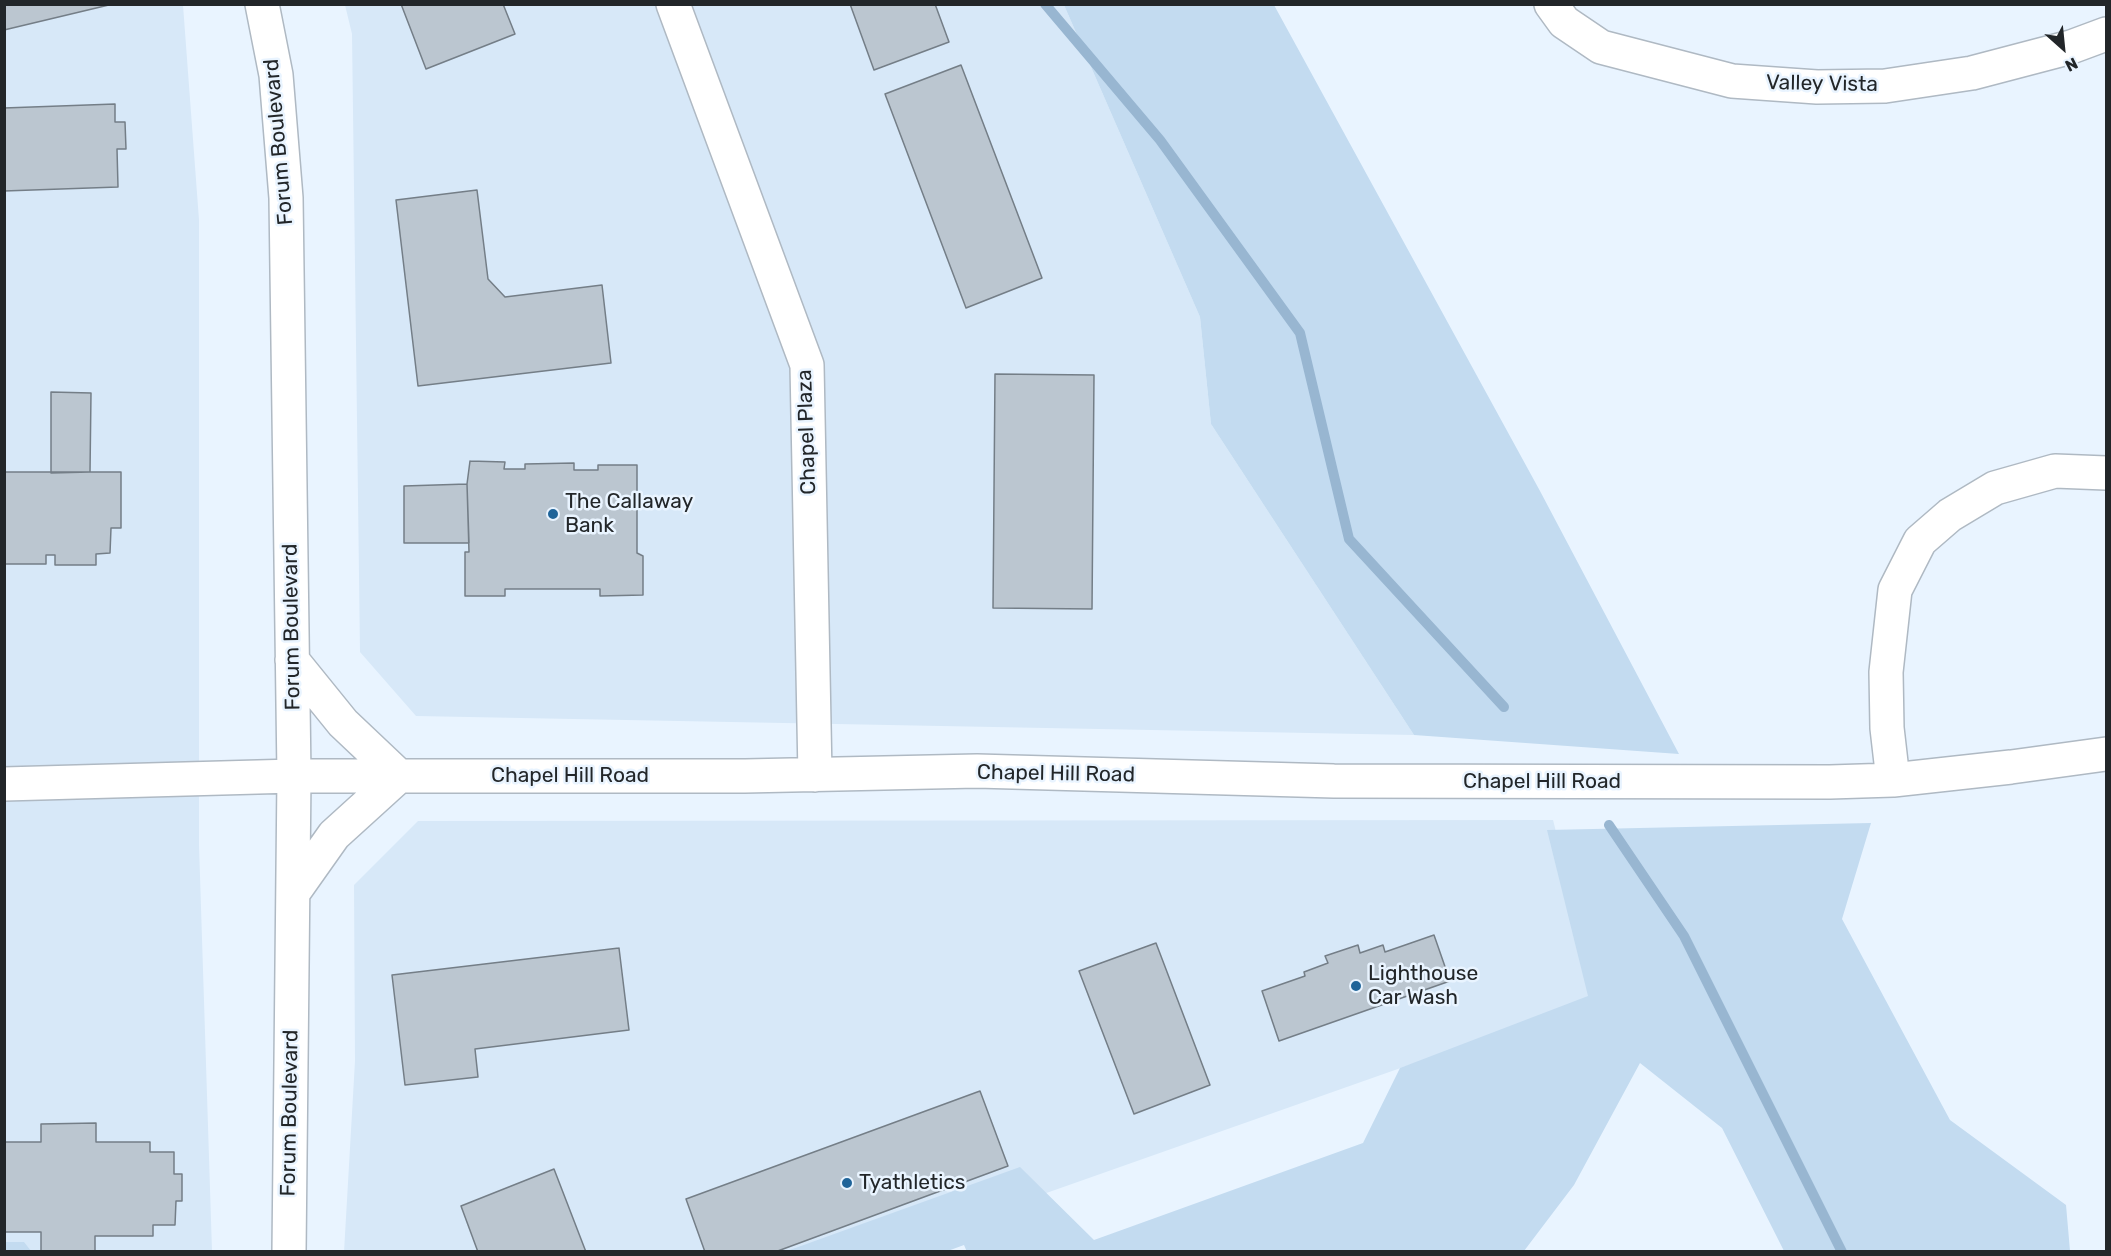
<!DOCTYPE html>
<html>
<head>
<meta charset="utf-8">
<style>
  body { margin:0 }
  #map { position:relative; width:2111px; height:1256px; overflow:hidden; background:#e9f4ff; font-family:Rubik,sans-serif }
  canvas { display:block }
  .frame { position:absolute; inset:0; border:6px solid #222629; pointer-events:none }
  .north { position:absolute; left:2033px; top:18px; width:60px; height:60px; -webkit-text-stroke:4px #e9f4ff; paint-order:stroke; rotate:153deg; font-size:16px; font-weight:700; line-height:24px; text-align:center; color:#222629 }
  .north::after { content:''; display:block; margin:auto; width:21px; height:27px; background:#222629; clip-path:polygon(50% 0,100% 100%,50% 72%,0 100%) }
</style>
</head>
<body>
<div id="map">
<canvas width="2111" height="1256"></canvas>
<div class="frame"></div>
<div class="north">N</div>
</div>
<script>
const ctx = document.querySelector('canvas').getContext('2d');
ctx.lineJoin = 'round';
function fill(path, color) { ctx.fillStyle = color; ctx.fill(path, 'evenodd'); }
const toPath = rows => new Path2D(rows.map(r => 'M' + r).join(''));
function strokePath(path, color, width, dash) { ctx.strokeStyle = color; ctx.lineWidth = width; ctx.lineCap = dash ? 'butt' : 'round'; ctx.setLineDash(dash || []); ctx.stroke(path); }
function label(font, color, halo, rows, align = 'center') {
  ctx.font = font + ' Rubik,sans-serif'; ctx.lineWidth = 5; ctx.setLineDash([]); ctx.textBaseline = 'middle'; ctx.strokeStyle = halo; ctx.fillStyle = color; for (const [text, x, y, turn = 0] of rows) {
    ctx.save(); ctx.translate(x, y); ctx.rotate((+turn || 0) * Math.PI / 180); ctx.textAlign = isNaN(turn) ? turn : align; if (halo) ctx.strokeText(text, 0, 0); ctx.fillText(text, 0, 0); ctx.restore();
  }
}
fill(toPath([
  [5,5,183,5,199,220,199,845,212,1251,5,1252],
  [345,5,1064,5,1200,317,1211,424,1414,735,416,716,360,652,352,34],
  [1553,820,1599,998,882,1251,344,1252,355,1061,354,885,418,821]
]), '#d7e8f8');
fill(toPath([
  [1064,5,1274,5,1540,491,1679,754,1414,735,1211,424,1200,317],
  [1871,823,1842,919,1950,1120,2066,1205,2070,1251,1784,1251,1722,1128,1640,1063,1574,1185,1524,1251,967,1252,964,1245,945,1252,787,1251,1020,1167,1094,1240,1363,1143,1400,1068,1588,996,1547,830],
  [5,1242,24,1242,31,1251,5,1251]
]), '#c3dbf0');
strokePath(toPath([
  [1045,4,1160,140,1300,333,1349,539,1504,707],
  [1609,825,1684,936,1842,1252]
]), '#98b6d1', 10);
const building = toPath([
  [4,4,113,4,4,30,4,4],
  [401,4,503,4,515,34,426,69,401,4],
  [850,4,935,4,949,42,874,70,850,4],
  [961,65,1042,278,966,308,885,94,961,65],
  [115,104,115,122,125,122,126,149,117,149,118,187,4,191,4,108,115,104],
  [477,190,488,279,505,297,602,285,611,363,418,386,396,200,477,190],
  [995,374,1094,375,1092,609,993,608,995,374],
  [51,392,91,393,90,472,51,473,51,392],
  [470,461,505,462,504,469,525,469,525,464,574,463,574,470,598,470,598,465,637,465,637,553,643,556,643,595,600,596,600,589,505,589,505,596,465,596,465,552,469,552,467,484,470,461],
  [4,472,121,472,121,528,111,528,110,553,96,554,96,565,55,565,55,555,46,555,46,564,4,564,4,472],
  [467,484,469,543,404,543,404,486,467,484],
  [1434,935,1450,981,1279,1041,1262,991,1305,976,1304,972,1328,963,1325,956,1358,945,1360,953,1383,945,1385,952,1434,935],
  [1156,943,1210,1085,1134,1114,1079,971,1156,943],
  [619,948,629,1030,475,1049,478,1077,405,1085,392,975,619,948],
  [980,1091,1008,1166,775,1252,705,1252,686,1199,980,1091],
  [96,1123,96,1142,150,1142,150,1152,174,1152,174,1174,182,1174,182,1201,176,1201,175,1225,153,1225,153,1236,95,1236,95,1252,41,1252,41,1232,4,1232,4,1142,41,1142,41,1124,96,1123],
  [554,1169,586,1252,478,1252,461,1206,554,1169]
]);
fill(building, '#bbc6d0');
strokePath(building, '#747e87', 1.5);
const minor = toPath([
  [262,4,276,75,286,198,294,776,289,1252],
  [673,4,807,365,815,775],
  [1551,4,1564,22,1601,47,1732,81,1817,87,1885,86,1972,73,2071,47,2106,34],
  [292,660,343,723,399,776,334,835,293,893],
  [1893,780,1887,728,1886,672,1895,590,1920,541,1950,515,1995,488,2055,471,2106,473],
  [4,784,294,776,745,776,977,771,1334,781,1830,782,1893,780,2011,767,2106,754]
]);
strokePath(minor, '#afb9c3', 36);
strokePath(minor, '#fff', 33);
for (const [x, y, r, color] of [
  [553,514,6,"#1f6499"],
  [1356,986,6,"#1f6499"],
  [847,1183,6,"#1f6499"]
]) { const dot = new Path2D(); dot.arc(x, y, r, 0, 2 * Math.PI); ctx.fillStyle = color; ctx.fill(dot); strokePath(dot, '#e9f4ff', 2); }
label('21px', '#222629', '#e9f4ff', [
  ["Valley Vista",1822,84,1],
  ["Forum Boulevard",279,142,-95],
  ["Chapel Plaza",807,432,-92],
  ["Forum Boulevard",292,627,-91],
  ["Chapel Hill Road",1056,774,1],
  ["Chapel Hill Road",570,776],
  ["Chapel Hill Road",1542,782],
  ["Forum Boulevard",290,1113,-89]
]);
label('21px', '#222629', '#e9f4ff', [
  ["The Callaway",565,502],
  ["Bank",565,526],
  ["Lighthouse",1368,974],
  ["Car Wash",1368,998],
  ["Tyathletics",859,1183]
], 'left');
</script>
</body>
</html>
